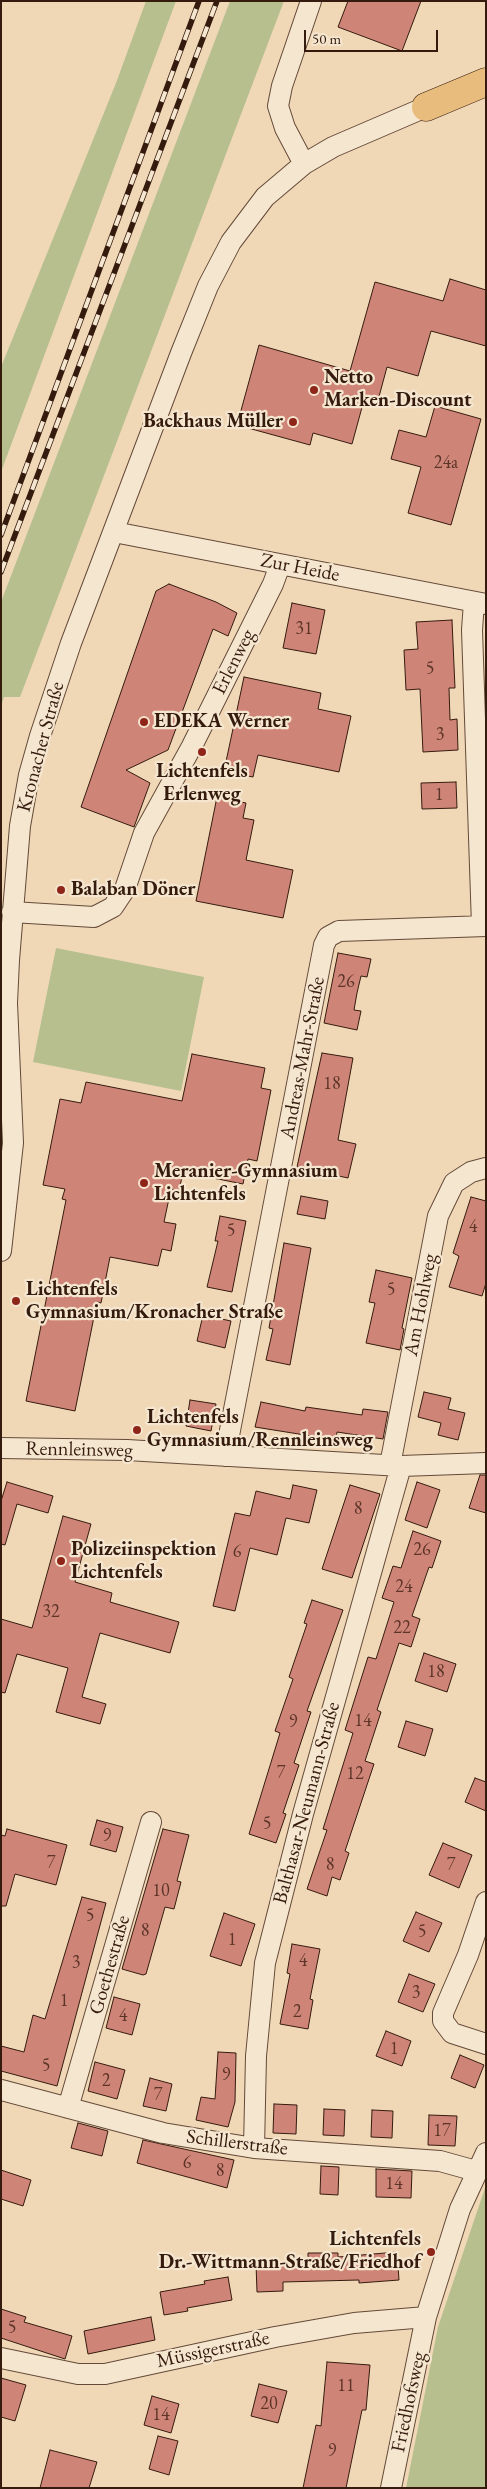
<!DOCTYPE html>
<html>
<head>
<meta charset="utf-8">
<style>
  body { margin:0 }
  #map { position:relative; width:487px; height:2489px; overflow:hidden; background:#f0d8b7; font-family:"EB Garamond",serif }
  canvas { display:block }
  .frame { position:absolute; inset:0; border:2px solid #351b0e; pointer-events:none }
  .scale { position:absolute; left:304px; top:30px; width:134px; height:22px; box-sizing:border-box; border:2px solid #351b0e; border-top:0; padding-left:6px; font-size:15px; line-height:18px; white-space:nowrap; color:#351b0e; -webkit-text-stroke:4px #f5e6d0; paint-order:stroke }
</style>
</head>
<body>
<div id="map">
<canvas width="487" height="2489"></canvas>
<div class="frame"></div>
<div class="scale">50 m</div>
</div>
<script>
const ctx = document.querySelector('canvas').getContext('2d');
ctx.lineJoin = 'round';
function fill(path, color) { ctx.fillStyle = color; ctx.fill(path, 'evenodd'); }
const toPath = rows => new Path2D(rows.map(r => 'M' + r).join(''));
function strokePath(path, color, width, dash) { ctx.strokeStyle = color; ctx.lineWidth = width; ctx.lineCap = dash ? 'butt' : 'round'; ctx.setLineDash(dash || []); ctx.stroke(path); }
function label(font, color, halo, rows, align = 'center') {
  ctx.font = font + ' "EB Garamond",serif'; ctx.lineWidth = 4.5; ctx.setLineDash([]); ctx.textBaseline = 'middle'; ctx.strokeStyle = halo; ctx.fillStyle = color; for (const [text, x, y, turn = 0] of rows) {
    ctx.save(); ctx.translate(x, y); ctx.rotate((+turn || 0) * Math.PI / 180); ctx.textAlign = isNaN(turn) ? turn : align; if (halo) ctx.strokeText(text, 0, 0); ctx.fillText(text, 0, 0); ctx.restore();
  }
}
fill(toPath([
  [146,1,176,1,1,472,1,367,116,83],
  [230,1,284,1,20,697,4,697,1,706,1,602],
  [56,948,204,977,181,1091,33,1062],
  [486,2185,486,2488,406,2488,438,2327]
]), '#b8bf8f');
const building = toPath([
  [348,1,421,1,402,51,338,27,348,1],
  [450,279,486,290,486,346,431,331,418,376,387,367,377,404,364,400,352,444,313,433,310,445,237,425,259,345,350,371,375,282,443,301,450,279],
  [435,406,481,419,451,525,408,513,421,467,391,459,399,430,426,437,435,406],
  [169,584,216,602,237,613,228,636,213,629,168,750,126,770,150,783,134,827,81,807,156,591,169,584],
  [292,603,325,610,316,654,283,648,292,603],
  [452,620,455,688,449,688,450,720,457,719,458,750,423,752,420,689,406,690,404,650,418,649,416,622,452,620],
  [244,677,321,693,318,709,351,716,339,772,258,755,253,777,224,771,244,677],
  [456,782,457,808,422,809,421,783,456,782],
  [217,797,246,803,243,818,254,820,246,860,293,870,283,918,196,901,217,797],
  [338,953,371,959,367,977,361,976,357,993,354,1010,361,1011,357,1030,324,1023,338,953],
  [322,1053,353,1058,338,1140,356,1144,348,1178,297,1167,322,1053],
  [192,1054,265,1068,261,1088,271,1090,257,1161,248,1159,243,1184,183,1172,179,1191,171,1189,164,1222,176,1224,171,1251,162,1249,158,1266,110,1257,101,1303,97,1302,75,1411,26,1401,66,1200,62,1199,65,1189,43,1185,60,1099,81,1103,86,1082,182,1101,192,1054],
  [301,1196,328,1201,325,1219,297,1214,301,1196],
  [471,1197,486,1201,486,1283,482,1296,449,1287,459,1256,453,1253,471,1197],
  [220,1216,246,1221,232,1292,207,1287,218,1241,215,1241,220,1216],
  [284,1243,311,1248,290,1365,266,1360,273,1329,269,1328,284,1243],
  [376,1270,412,1278,402,1328,404,1329,400,1350,366,1343,375,1303,369,1302,376,1270],
  [203,1315,231,1321,225,1348,197,1341,203,1315],
  [424,1392,451,1398,448,1409,465,1413,458,1440,438,1435,441,1423,418,1417,424,1392],
  [190,1400,216,1404,211,1431,186,1426,190,1400],
  [261,1402,305,1411,306,1407,362,1415,363,1409,388,1412,383,1439,337,1432,336,1440,255,1427,261,1402],
  [480,1475,486,1475,486,1513,469,1508,480,1475],
  [7,1482,53,1496,48,1513,17,1504,5,1545,1,1544,1,1501,7,1482],
  [417,1482,440,1490,427,1528,405,1520,417,1482],
  [293,1485,317,1490,309,1523,286,1518,277,1555,250,1548,235,1611,213,1606,235,1513,250,1516,256,1491,290,1499,293,1485],
  [350,1485,380,1494,352,1578,322,1569,350,1485],
  [63,1516,91,1524,75,1582,112,1593,110,1602,179,1622,170,1653,100,1633,82,1697,106,1704,100,1724,56,1712,68,1668,17,1654,5,1693,1,1692,1,1619,32,1628,63,1516],
  [413,1531,441,1541,432,1568,429,1567,412,1616,420,1619,411,1647,399,1643,377,1710,381,1712,365,1761,374,1764,345,1851,349,1853,340,1880,332,1877,327,1896,307,1889,327,1830,323,1829,353,1733,345,1730,368,1657,376,1659,394,1602,382,1598,393,1566,401,1568,413,1531],
  [312,1600,343,1610,307,1711,311,1712,294,1763,299,1765,283,1813,286,1814,276,1843,249,1834,280,1733,275,1731,293,1679,289,1677,307,1624,304,1623,312,1600],
  [424,1653,456,1664,447,1692,415,1681,424,1653],
  [406,1721,433,1729,425,1756,398,1747,406,1721],
  [475,1778,486,1782,486,1811,465,1802,475,1778],
  [97,1820,123,1827,116,1852,90,1845,97,1820],
  [7,1829,67,1845,56,1885,15,1874,6,1906,1,1906,1,1835,5,1836,7,1829],
  [163,1829,189,1835,177,1881,181,1882,174,1909,165,1907,146,1974,143,1975,122,1969,163,1829],
  [443,1843,472,1855,459,1888,429,1875,443,1843],
  [82,1897,106,1903,57,2086,1,2071,1,2046,24,2052,33,2015,45,2019,82,1897],
  [416,1912,442,1923,429,1952,403,1941,416,1912],
  [224,1913,255,1924,241,1966,210,1956,224,1913],
  [292,1944,320,1949,310,1999,313,2000,308,2029,280,2024,290,1974,287,1973,292,1944],
  [409,1974,435,1984,423,2012,398,2002,409,1974],
  [114,1997,140,2004,132,2035,106,2028,114,1997],
  [386,2031,411,2041,402,2066,376,2056,386,2031],
  [218,2052,236,2053,235,2102,228,2127,196,2120,201,2097,215,2099,218,2052],
  [460,2055,484,2065,475,2088,451,2078,460,2055],
  [95,2062,125,2070,117,2099,88,2091,95,2062],
  [150,2078,172,2084,166,2111,143,2106,150,2078],
  [274,2104,297,2105,296,2134,273,2133,274,2104],
  [324,2109,345,2110,344,2136,323,2135,324,2109],
  [372,2110,393,2111,392,2138,371,2137,372,2110],
  [429,2115,457,2116,455,2146,428,2145,429,2115],
  [78,2123,108,2131,102,2156,71,2148,78,2123],
  [143,2140,234,2160,227,2188,137,2163,143,2140],
  [321,2166,339,2167,338,2195,320,2194,321,2166],
  [376,2169,412,2171,411,2198,376,2197,376,2169],
  [1,2170,31,2180,23,2206,1,2199,1,2170],
  [397,2252,399,2280,359,2283,359,2280,283,2282,283,2291,257,2292,256,2264,308,2262,308,2253,338,2253,338,2257,397,2252],
  [228,2277,232,2300,187,2308,188,2311,164,2315,160,2292,205,2284,204,2281,228,2277],
  [1,2309,26,2317,24,2322,72,2336,65,2359,1,2338,1,2309],
  [151,2317,155,2340,88,2354,84,2331,151,2317],
  [327,2362,370,2365,366,2410,362,2410,346,2488,303,2488,316,2425,321,2426,327,2362],
  [1,2378,26,2385,15,2421,1,2417,1,2378],
  [259,2384,287,2391,278,2423,251,2416,259,2384],
  [152,2396,179,2404,171,2433,144,2425,152,2396],
  [158,2436,178,2441,169,2475,149,2469,158,2436],
  [50,2450,97,2462,89,2488,40,2488,50,2450]
]);
fill(building, '#cf8478');
strokePath(building, '#351b0e', 1);
const minor = toPath([
  [304,164,285,128,278,106,282,86,311,1],
  [114,532,486,604],
  [474,602,472,630,482,926],
  [12,912,94,917,113,907,125,889,144,833,192,746,273,584,280,565],
  [1,1251,13,1143,7,1003,9,960,20,826,29,775,40,736,71,643,181,353,208,286,231,242,265,197,304,164,333,147,426,107],
  [1,1448,127,1450,401,1466,486,1463],
  [225,1456,324,945,328,937,339,931,486,926],
  [390,1465,438,1216,454,1183,471,1172,486,1168],
  [486,1902,468,1955,443,2013,443,2021,452,2033,486,2044],
  [1,2090,163,2133,254,2148,440,2161,476,2171],
  [68,2108,151,1822],
  [254,2148,256,2056,265,1963,303,1814,401,1466],
  [1,2358,78,2374,105,2374,275,2337,354,2323,426,2317],
  [391,2488,426,2317,460,2209,486,2153]
]);
const highway = toPath([
  [426,107,486,82]
]);
strokePath(minor, '#644a38', 22);
strokePath(highway, '#351b0e', 29);
strokePath(minor, '#f5e6d0', 20);
strokePath(highway, '#e8bc7c', 28);
const rail = toPath([
  [1,535,199,1],
  [1,572,217,1]
]);
strokePath(rail, '#351b0e', 5.5);
strokePath(rail, '#f5e6d0', 4, [11]);
for (const [x, y, r, color] of [
  [314,390,5,"#8f2418"],
  [293,422,5,"#8f2418"],
  [144,722,5,"#8f2418"],
  [202,752,5,"#8f2418"],
  [61,890,5,"#8f2418"],
  [144,1183,5,"#8f2418"],
  [16,1301,5,"#8f2418"],
  [137,1430,5,"#8f2418"],
  [61,1561,5,"#8f2418"],
  [431,2252,5,"#8f2418"]
]) { const dot = new Path2D(); dot.arc(x, y, r, 0, 2 * Math.PI); ctx.fillStyle = color; ctx.fill(dot); strokePath(dot, '#f5e6d0', 2); }
label('18px', '#5c3528', null, [
  ["24a",446,463],
  ["31",304,629],
  ["5",430,669],
  ["3",440,735],
  ["1",439,795],
  ["26",346,982],
  ["18",332,1084],
  ["4",473,1227],
  ["5",231,1231],
  ["5",391,1290],
  ["8",358,1509],
  ["26",422,1550],
  ["6",237,1552],
  ["24",404,1587],
  ["32",51,1612],
  ["22",402,1628],
  ["18",436,1672],
  ["14",363,1721],
  ["9",293,1722],
  ["7",281,1773],
  ["12",355,1774],
  ["5",267,1824],
  ["9",107,1836],
  ["7",51,1863],
  ["8",330,1865],
  ["7",451,1865],
  ["10",161,1891],
  ["5",90,1916],
  ["8",145,1931],
  ["5",422,1932],
  ["1",232,1940],
  ["4",303,1961],
  ["3",76,1963],
  ["3",416,1993],
  ["1",64,2001],
  ["2",297,2012],
  ["4",123,2016],
  ["1",394,2049],
  ["5",46,2066],
  ["9",226,2075],
  ["2",106,2081],
  ["7",158,2095],
  ["17",442,2131],
  ["6",187,2163],
  ["8",220,2171],
  ["14",394,2184],
  ["5",12,2328],
  ["11",346,2386],
  ["20",269,2404],
  ["14",161,2415],
  ["9",332,2451]
]);
label('bold 20px', '#351b0e', '#f5e6d0', [
  ["Netto",324,378],
  ["Marken-Discount",324,401],
  ["Backhaus Müller",283,422,"right"],
  ["EDEKA Werner",154,722],
  ["Lichtenfels",202,772,"center"],
  ["Erlenweg",202,795,"center"],
  ["Balaban Döner",71,890],
  ["Meranier-Gymnasium",154,1172],
  ["Lichtenfels",154,1195],
  ["Lichtenfels",26,1290],
  ["Gymnasium/Kronacher Straße",26,1313],
  ["Lichtenfels",147,1418],
  ["Gymnasium/Rennleinsweg",147,1441],
  ["Polizeiinspektion",71,1550],
  ["Lichtenfels",71,1573],
  ["Lichtenfels",421,2240,"right"],
  ["Dr.-Wittmann-Straße/Friedhof",421,2263,"right"]
], 'left');
label('20px', '#351b0e', '#f5e6d0', [
  ["Zur Heide",300,568,11],
  ["Erlenweg",234,662,-63],
  ["Kronacher Straße",41,747,-75],
  ["Andreas-Mahr-Straße",303,1058,-79],
  ["Am Hohlweg",421,1305,-79],
  ["Rennleinsweg",79,1450,1],
  ["Balthasar-Neumann-Straße",307,1803,-75],
  ["Goethestraße",110,1965,-74],
  ["Schillerstraße",237,2143,7],
  ["Müssigerstraße",213,2350,-12],
  ["Friedhofsweg",409,2402,-78]
]);
</script>
</body>
</html>
